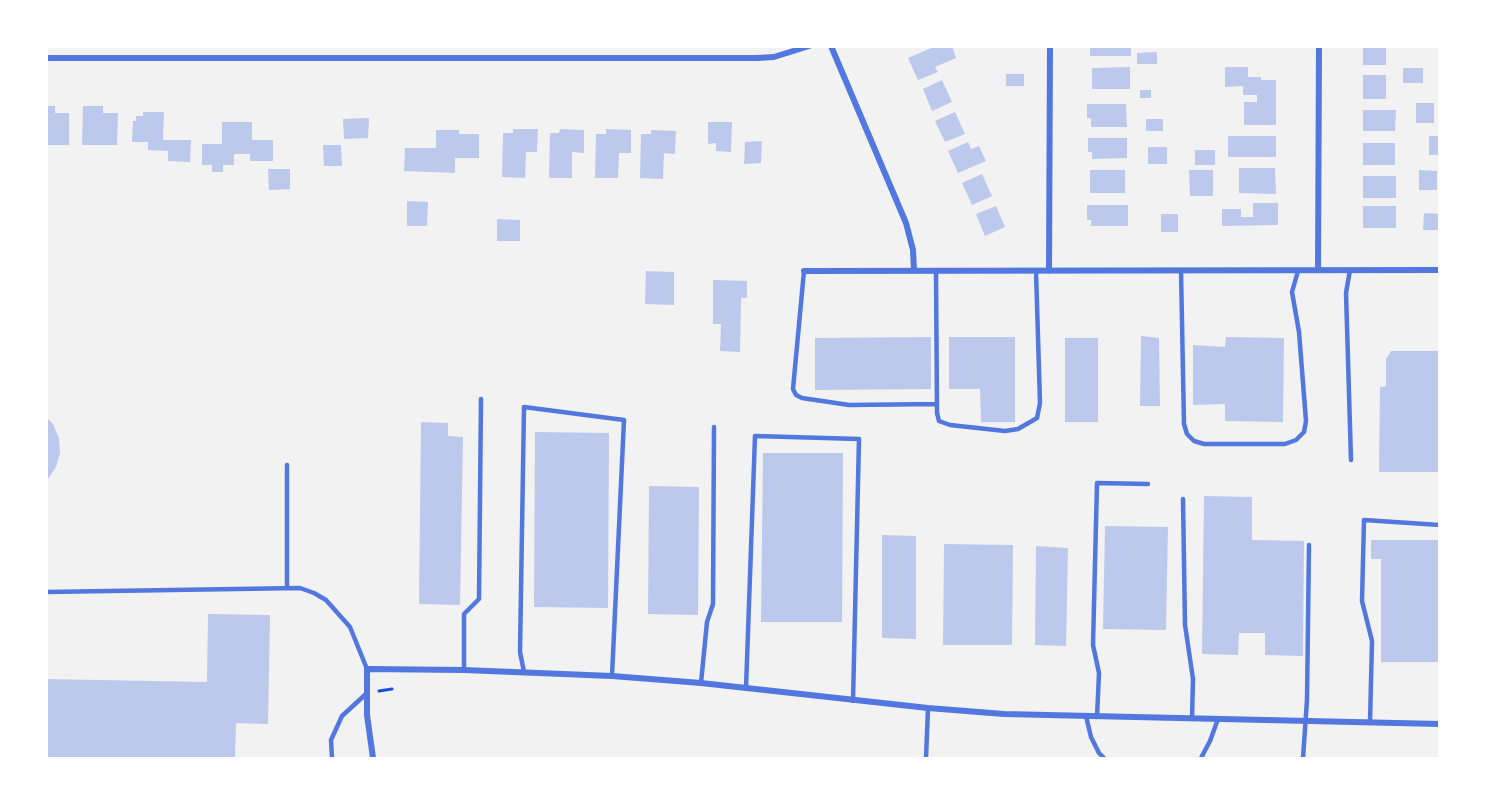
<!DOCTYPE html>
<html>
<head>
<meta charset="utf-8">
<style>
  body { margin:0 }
  #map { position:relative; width:1486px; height:805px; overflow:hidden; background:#f2f2f2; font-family:Montserrat,sans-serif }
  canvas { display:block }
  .frame { position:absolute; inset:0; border:48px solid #fff; pointer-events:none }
</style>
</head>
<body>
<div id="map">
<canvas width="1486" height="805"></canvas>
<div class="frame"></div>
</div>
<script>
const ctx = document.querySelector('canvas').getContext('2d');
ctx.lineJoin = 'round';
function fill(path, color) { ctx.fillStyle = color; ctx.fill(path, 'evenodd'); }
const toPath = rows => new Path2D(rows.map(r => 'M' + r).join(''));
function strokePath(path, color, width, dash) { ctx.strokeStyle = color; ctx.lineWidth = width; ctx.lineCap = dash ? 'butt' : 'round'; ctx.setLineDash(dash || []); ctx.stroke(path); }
fill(toPath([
  [936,46,952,46,956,58,935,67,938,72,918,80,908,58],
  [1090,46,1131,46,1131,56,1090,56],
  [1363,46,1386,46,1386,65,1363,65],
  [1157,52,1157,64,1137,64,1137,53],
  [1130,67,1130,89,1092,89,1092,68],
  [1225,67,1248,67,1248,77,1261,77,1261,80,1276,80,1276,125,1244,125,1244,102,1257,102,1257,95,1243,95,1243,86,1225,87],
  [1403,68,1423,68,1423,83,1403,83],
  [1006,74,1024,74,1024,86,1006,86],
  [1363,75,1386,75,1386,99,1363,99],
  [942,80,952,102,932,111,923,89],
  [1140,90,1151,90,1151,98,1140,98],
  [1416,103,1434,103,1434,123,1416,123],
  [1087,104,1126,104,1127,127,1091,127,1091,118,1087,118],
  [46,106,55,106,55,113,69,113,69,145,46,145],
  [83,106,103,106,103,113,118,113,117,145,82,145],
  [1363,110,1396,110,1395,131,1363,131],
  [143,112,164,112,163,140,191,140,190,162,168,161,168,151,148,150,148,142,132,142,133,121,136,121,136,116,143,116],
  [955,112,965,134,945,142,935,121],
  [369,118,368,138,344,139,343,119],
  [1146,119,1163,119,1163,131,1146,131],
  [222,122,252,122,252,140,273,140,273,161,250,161,250,154,234,154,234,165,223,165,223,172,212,172,212,165,202,165,202,144,222,144],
  [708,122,732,122,731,152,716,151,716,143,708,144],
  [513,129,538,129,537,152,526,152,525,178,502,177,503,133,513,133],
  [560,129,584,130,584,153,572,152,572,178,549,178,550,133,559,133],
  [606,129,631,130,631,153,619,153,618,178,595,178,596,134,606,134],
  [436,130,459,130,459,134,479,134,479,158,455,158,455,173,404,171,405,148,436,148],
  [651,130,676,131,675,154,664,153,663,179,640,178,641,134,651,134],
  [1228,136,1276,136,1276,157,1228,157],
  [1429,136,1440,136,1440,155,1429,155],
  [1088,138,1127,138,1127,158,1092,159,1092,152,1088,152],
  [762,141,761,163,744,164,745,142],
  [968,142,971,149,979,146,986,161,958,173,948,151],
  [1363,143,1395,143,1395,165,1363,165],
  [323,145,341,145,342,166,324,166],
  [1148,147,1167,147,1167,164,1148,164],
  [1195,150,1215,150,1215,165,1195,165],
  [1239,168,1275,168,1276,194,1239,193],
  [268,169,290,169,290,189,269,190],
  [1090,170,1125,170,1125,193,1090,193],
  [1189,170,1213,170,1213,196,1190,196],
  [1419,170,1437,171,1437,190,1419,190],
  [982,174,992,196,972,205,962,183],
  [1363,176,1396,176,1396,198,1363,198],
  [407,201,428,202,427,226,407,226],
  [1253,203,1278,203,1278,225,1222,226,1222,209,1241,209,1241,217,1253,217],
  [1087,205,1128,205,1128,226,1091,226,1091,220,1087,220],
  [996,206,1005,227,985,236,976,214],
  [1363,206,1396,206,1396,228,1363,228],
  [1424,213,1440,214,1440,230,1423,230],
  [1161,214,1178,214,1178,232,1161,232],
  [497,219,520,220,520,241,497,241],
  [646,271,674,272,674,305,645,304],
  [713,280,747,281,747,298,741,298,740,352,720,351,721,324,713,324],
  [1141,336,1159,338,1160,406,1140,406],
  [931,337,931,389,815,390,815,338],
  [949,337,1015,337,1015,422,981,422,980,389,949,389],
  [1226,337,1284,338,1283,422,1225,421,1225,404,1193,405,1193,345,1225,347],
  [1065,338,1098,338,1098,422,1065,422],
  [1391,351,1440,351,1440,472,1379,472,1380,387,1386,386,1386,359],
  [46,417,53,424,59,438,60,453,56,467,46,482],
  [421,422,448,423,448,436,463,437,460,605,419,604],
  [535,432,609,433,608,608,534,607],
  [763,453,843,453,842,622,761,622],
  [649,486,699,487,698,615,648,614],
  [1204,496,1252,497,1252,540,1304,541,1303,656,1265,655,1265,633,1239,633,1238,655,1202,654],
  [1105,526,1168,527,1166,630,1103,629],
  [882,535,916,536,916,639,882,638],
  [1371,540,1440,540,1440,662,1381,662,1381,559,1371,559],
  [944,544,1013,545,1012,645,943,645],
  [1036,546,1068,548,1066,646,1035,645],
  [208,614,270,615,268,724,236,723,235,758,46,758,46,679,207,682]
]), '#bdc9ec');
strokePath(toPath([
  [379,691,392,689]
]), '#1d4ed8', 3);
strokePath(toPath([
  [1350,270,1346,293,1351,460],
  [804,271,793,389,796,395,802,398,849,405,937,404],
  [936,271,937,413,939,421,950,425,1005,431,1018,429,1037,418,1040,403,1036,271],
  [1181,271,1184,424,1187,434,1194,441,1204,444,1285,444,1296,440,1304,432,1306,421,1299,332,1292,292,1298,271],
  [287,465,287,587],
  [1183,499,1185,625,1193,679,1192,719],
  [46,592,300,588,314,593,326,600,350,627,367,669],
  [464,670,464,614,479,599,481,399],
  [524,672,520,652,524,407,624,420,612,676],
  [701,683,707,622,713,604,714,427],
  [746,688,755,436,859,439,853,701],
  [1086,716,1091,737,1099,753,1104,758],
  [1097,717,1099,673,1093,645,1097,483,1148,484],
  [1370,723,1372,641,1362,601,1364,520,1440,525],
  [332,758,331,740,342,716,367,693],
  [926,758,928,708],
  [1201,758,1210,741,1218,719],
  [1303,758,1307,700,1309,545]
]), '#5277de', 4.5);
strokePath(toPath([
  [831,46,906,223,913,250,914,271],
  [46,58,757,58,774,57,809,46],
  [1318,270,1319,46],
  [804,271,1440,270],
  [1049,271,1050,46],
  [373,758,367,715,367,669,464,670,612,676,701,683,928,708,1004,714,1440,724]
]), '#5277de', 6);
</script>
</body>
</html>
